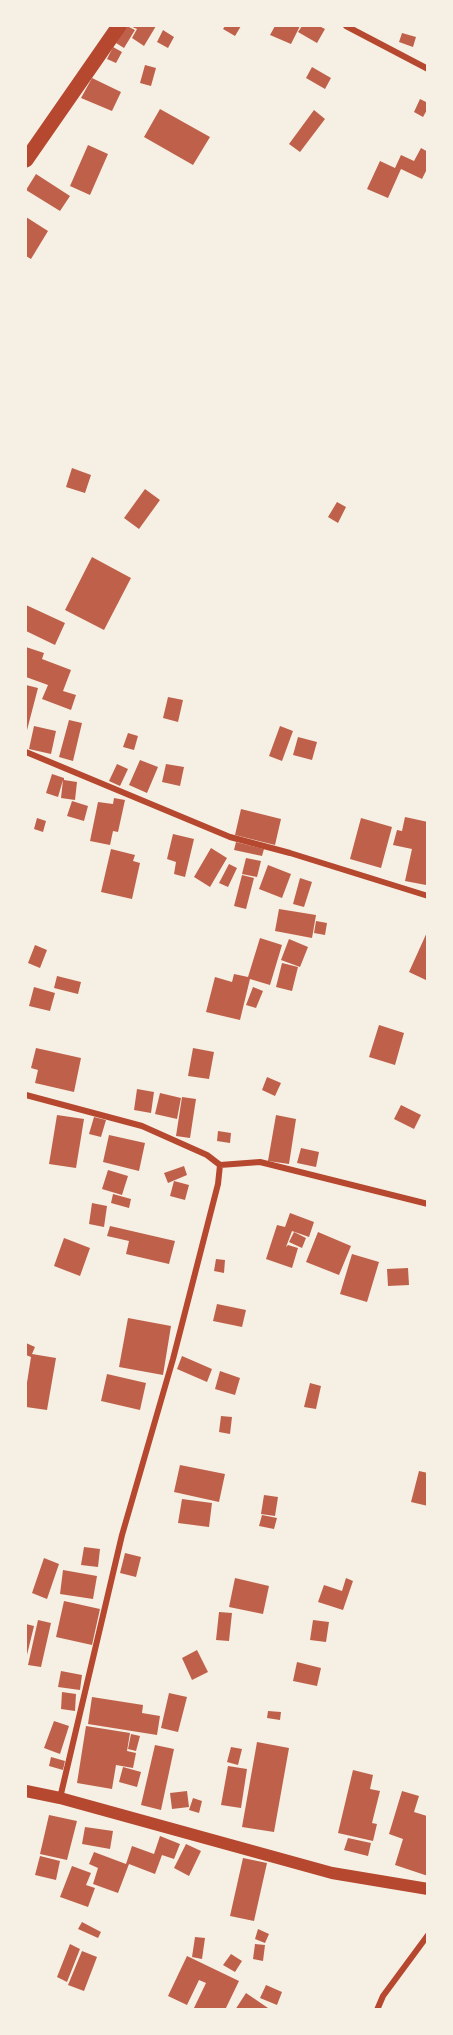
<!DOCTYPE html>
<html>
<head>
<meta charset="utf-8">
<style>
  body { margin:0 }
  #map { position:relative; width:453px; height:2035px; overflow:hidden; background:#f6efe4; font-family:Roboto,sans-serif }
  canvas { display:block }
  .frame { position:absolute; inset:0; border:27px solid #f6efe4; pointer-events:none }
</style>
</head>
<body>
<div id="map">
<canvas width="453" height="2035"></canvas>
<div class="frame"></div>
</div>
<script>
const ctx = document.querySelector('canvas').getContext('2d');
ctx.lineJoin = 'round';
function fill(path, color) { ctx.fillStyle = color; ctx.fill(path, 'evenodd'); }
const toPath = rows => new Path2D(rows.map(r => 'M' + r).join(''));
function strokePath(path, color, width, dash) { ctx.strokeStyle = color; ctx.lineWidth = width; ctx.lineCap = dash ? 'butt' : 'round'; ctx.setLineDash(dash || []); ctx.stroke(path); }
fill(toPath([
  [127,26,135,30,124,48,116,43],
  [130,26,156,26,144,46,132,38,137,29],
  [225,26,241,26,235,36,223,29],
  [275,26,300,26,291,44,270,35],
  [302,26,319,26,325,29,317,43,298,32],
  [163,30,174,37,168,48,157,42],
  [402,33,416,37,413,47,399,42],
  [113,47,122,52,116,63,107,59],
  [145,65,156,68,151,86,140,83],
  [312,67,331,78,325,89,306,78],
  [92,78,121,92,112,111,81,98],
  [420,99,428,103,428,108,423,117,414,112],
  [160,109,210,137,193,165,144,137],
  [314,110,325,119,300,152,289,144],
  [88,145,108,154,90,195,70,186],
  [421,148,428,152,428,167,422,179,401,169,388,198,367,189,380,161,395,168,401,155,414,161],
  [36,174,70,196,60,211,26,190],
  [26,217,48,231,31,259,26,256],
  [72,468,91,475,85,493,66,487],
  [145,489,160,500,139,529,124,518],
  [337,502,346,507,338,523,328,517],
  [92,557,131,578,104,630,65,610],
  [26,605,65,623,55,645,26,631],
  [26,647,44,653,42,659,71,670,63,691,76,695,71,710,42,699,48,685,26,677],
  [26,685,38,688,26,734],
  [168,697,183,700,178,722,163,718],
  [69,720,82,723,73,761,59,757],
  [34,726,56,731,51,754,29,749],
  [280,726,293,731,282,761,269,756],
  [128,733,138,736,134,750,123,747],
  [298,737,317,742,312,760,293,755],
  [140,760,158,767,147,793,129,785],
  [117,764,128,769,120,786,109,781],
  [166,764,184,767,180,786,162,782],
  [52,774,64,778,64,780,77,782,75,800,61,798,63,780,58,797,46,793],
  [114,798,125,800,118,832,113,831,110,845,90,841,98,802,113,804],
  [72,801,88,806,84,821,67,816],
  [241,809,281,819,275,845,235,835],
  [405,817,428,822,428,878,426,885,405,881,412,849,393,845,397,830,402,831],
  [37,818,46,821,43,832,34,829],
  [361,818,392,827,381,868,350,859],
  [173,834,194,839,185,877,174,874,176,862,167,859],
  [236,842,264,849,262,856,234,850],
  [211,848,227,858,210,887,194,877],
  [111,849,135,855,133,861,140,863,132,899,101,892],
  [246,858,261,861,257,877,242,874],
  [229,864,237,868,228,887,219,883],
  [268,865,291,874,282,898,259,889],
  [242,875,254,878,246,909,234,906],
  [300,878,312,882,304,907,293,904],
  [279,909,316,915,312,938,275,931],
  [316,921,327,923,325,935,314,933],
  [428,930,428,981,409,972],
  [260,938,282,945,270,985,250,979,240,1020,206,1012,215,977,232,982,234,974,248,977],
  [289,939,308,947,300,967,281,960],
  [35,945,47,950,40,968,28,963],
  [282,963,298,967,292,991,276,987],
  [57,976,81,982,78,994,54,988],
  [34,987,55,993,50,1011,29,1006],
  [253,987,263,991,256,1008,246,1005],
  [379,1025,404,1033,395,1065,369,1057],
  [36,1048,81,1058,74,1092,35,1083,38,1070,31,1068],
  [193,1048,214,1052,209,1079,188,1076],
  [267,1077,281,1083,275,1096,262,1090],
  [137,1089,154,1092,151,1113,134,1110],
  [160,1093,181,1098,177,1119,155,1114],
  [182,1097,196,1099,190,1138,176,1136],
  [401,1105,421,1115,414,1129,394,1119],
  [57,1115,84,1119,76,1168,49,1164],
  [276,1115,296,1119,289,1164,268,1161],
  [94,1117,106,1120,101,1137,89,1134],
  [218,1131,231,1133,230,1143,217,1141],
  [109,1135,145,1143,139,1171,103,1162],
  [301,1148,319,1152,316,1167,297,1163],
  [184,1166,187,1175,168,1183,164,1173],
  [108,1170,128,1176,122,1195,102,1189],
  [174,1181,189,1185,185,1200,170,1196],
  [113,1194,131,1199,129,1208,111,1203],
  [92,1203,107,1206,104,1227,89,1224],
  [290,1213,314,1222,309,1237,292,1231,286,1247,288,1245,298,1248,292,1268,266,1259,277,1225,285,1227],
  [110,1226,175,1241,169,1264,126,1254,129,1241,107,1236],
  [294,1232,306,1238,302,1248,289,1242],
  [318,1232,351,1246,339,1275,306,1262],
  [64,1238,90,1248,80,1276,54,1266],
  [352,1254,379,1262,367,1302,340,1294],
  [216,1259,225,1260,224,1273,214,1271],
  [408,1268,409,1285,388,1286,387,1269],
  [217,1304,246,1310,242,1327,213,1321],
  [128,1318,171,1326,163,1375,119,1367],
  [26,1343,35,1347,32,1354,56,1358,47,1410,26,1407,26,1389,31,1357,26,1355],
  [182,1356,212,1369,207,1382,177,1369],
  [220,1371,240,1378,235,1395,215,1389],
  [107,1374,146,1383,140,1410,101,1401],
  [310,1383,321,1386,316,1409,304,1407],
  [221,1416,232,1417,230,1434,219,1432],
  [180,1465,225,1474,219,1502,174,1492],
  [419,1471,428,1473,428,1506,411,1502],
  [264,1495,278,1497,275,1516,261,1514],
  [182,1499,212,1503,209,1527,178,1523],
  [262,1515,277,1518,274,1529,259,1526],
  [84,1547,100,1549,98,1567,81,1565],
  [125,1553,141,1557,136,1577,120,1573],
  [44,1558,59,1564,47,1599,32,1593],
  [63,1570,97,1576,93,1599,60,1594],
  [235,1578,269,1586,263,1614,229,1607],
  [346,1578,353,1581,343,1610,318,1602,324,1585,342,1591],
  [64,1601,100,1609,92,1645,56,1637],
  [219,1612,232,1613,229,1641,216,1640],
  [38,1620,51,1623,41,1667,28,1665],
  [313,1620,329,1622,326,1642,310,1640],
  [26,1624,34,1626,26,1659],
  [197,1650,208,1672,192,1680,182,1658],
  [297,1662,321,1668,317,1686,293,1681],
  [61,1671,82,1675,80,1690,58,1687],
  [62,1692,76,1694,75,1711,61,1709],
  [169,1693,187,1697,178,1732,161,1728],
  [92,1697,143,1705,142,1713,160,1716,157,1735,88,1724],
  [268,1711,281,1712,280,1720,267,1718],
  [54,1721,69,1726,60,1754,44,1748],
  [86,1726,130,1733,127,1751,136,1753,133,1768,116,1765,112,1789,77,1783],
  [131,1734,140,1736,136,1751,128,1749],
  [257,1742,289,1748,274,1832,242,1827],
  [155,1745,174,1749,161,1810,141,1805],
  [231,1747,242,1749,238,1765,227,1762],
  [51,1757,65,1761,63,1770,49,1766],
  [228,1766,247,1769,241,1808,221,1805],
  [123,1767,141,1772,137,1787,119,1782],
  [353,1770,373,1775,370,1789,380,1791,372,1823,377,1824,373,1841,338,1833],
  [187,1791,189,1807,172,1809,170,1793],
  [402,1791,419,1796,414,1812,427,1816,428,1876,395,1865,403,1839,389,1834],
  [193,1798,202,1801,199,1813,189,1810],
  [49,1815,77,1821,67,1860,40,1854],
  [85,1827,113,1831,110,1849,82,1844],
  [160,1836,180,1844,174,1859,162,1855,155,1874,129,1864,118,1893,93,1884,98,1868,89,1864,94,1852,126,1864,132,1846,154,1854],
  [348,1838,371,1843,368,1856,344,1850],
  [186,1844,201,1851,189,1876,174,1868],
  [40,1856,60,1861,56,1880,35,1875],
  [243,1858,267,1863,254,1921,230,1916],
  [72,1866,91,1873,86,1885,95,1888,88,1907,60,1897],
  [82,1922,101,1932,98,1938,78,1929],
  [258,1929,269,1934,265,1943,255,1939],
  [195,1937,205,1938,202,1959,192,1957],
  [70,1944,80,1949,67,1982,57,1977],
  [255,1944,265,1945,263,1961,253,1959],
  [82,1951,97,1957,84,1991,68,1985],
  [231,1954,242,1961,235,1972,223,1965],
  [187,1956,239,1981,225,2010,193,2010,206,1983,199,1980,187,2005,168,1996],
  [266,1985,282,1992,277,2005,260,1998],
  [246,1993,271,2010,235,2010]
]), '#bf614a');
strokePath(toPath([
  [346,26,428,69],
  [26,752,230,837,290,853,428,896],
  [26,1095,142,1126,207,1155,220,1165,260,1162,428,1204],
  [60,1798,122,1535,173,1359,218,1184,220,1165],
  [377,2010,383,1996,428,1935]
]), '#b5482f', 6);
strokePath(toPath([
  [26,1791,60,1798,332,1873,428,1889]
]), '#b5482f', 12);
strokePath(toPath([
  [26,160,119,26]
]), '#b5482f', 15);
</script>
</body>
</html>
